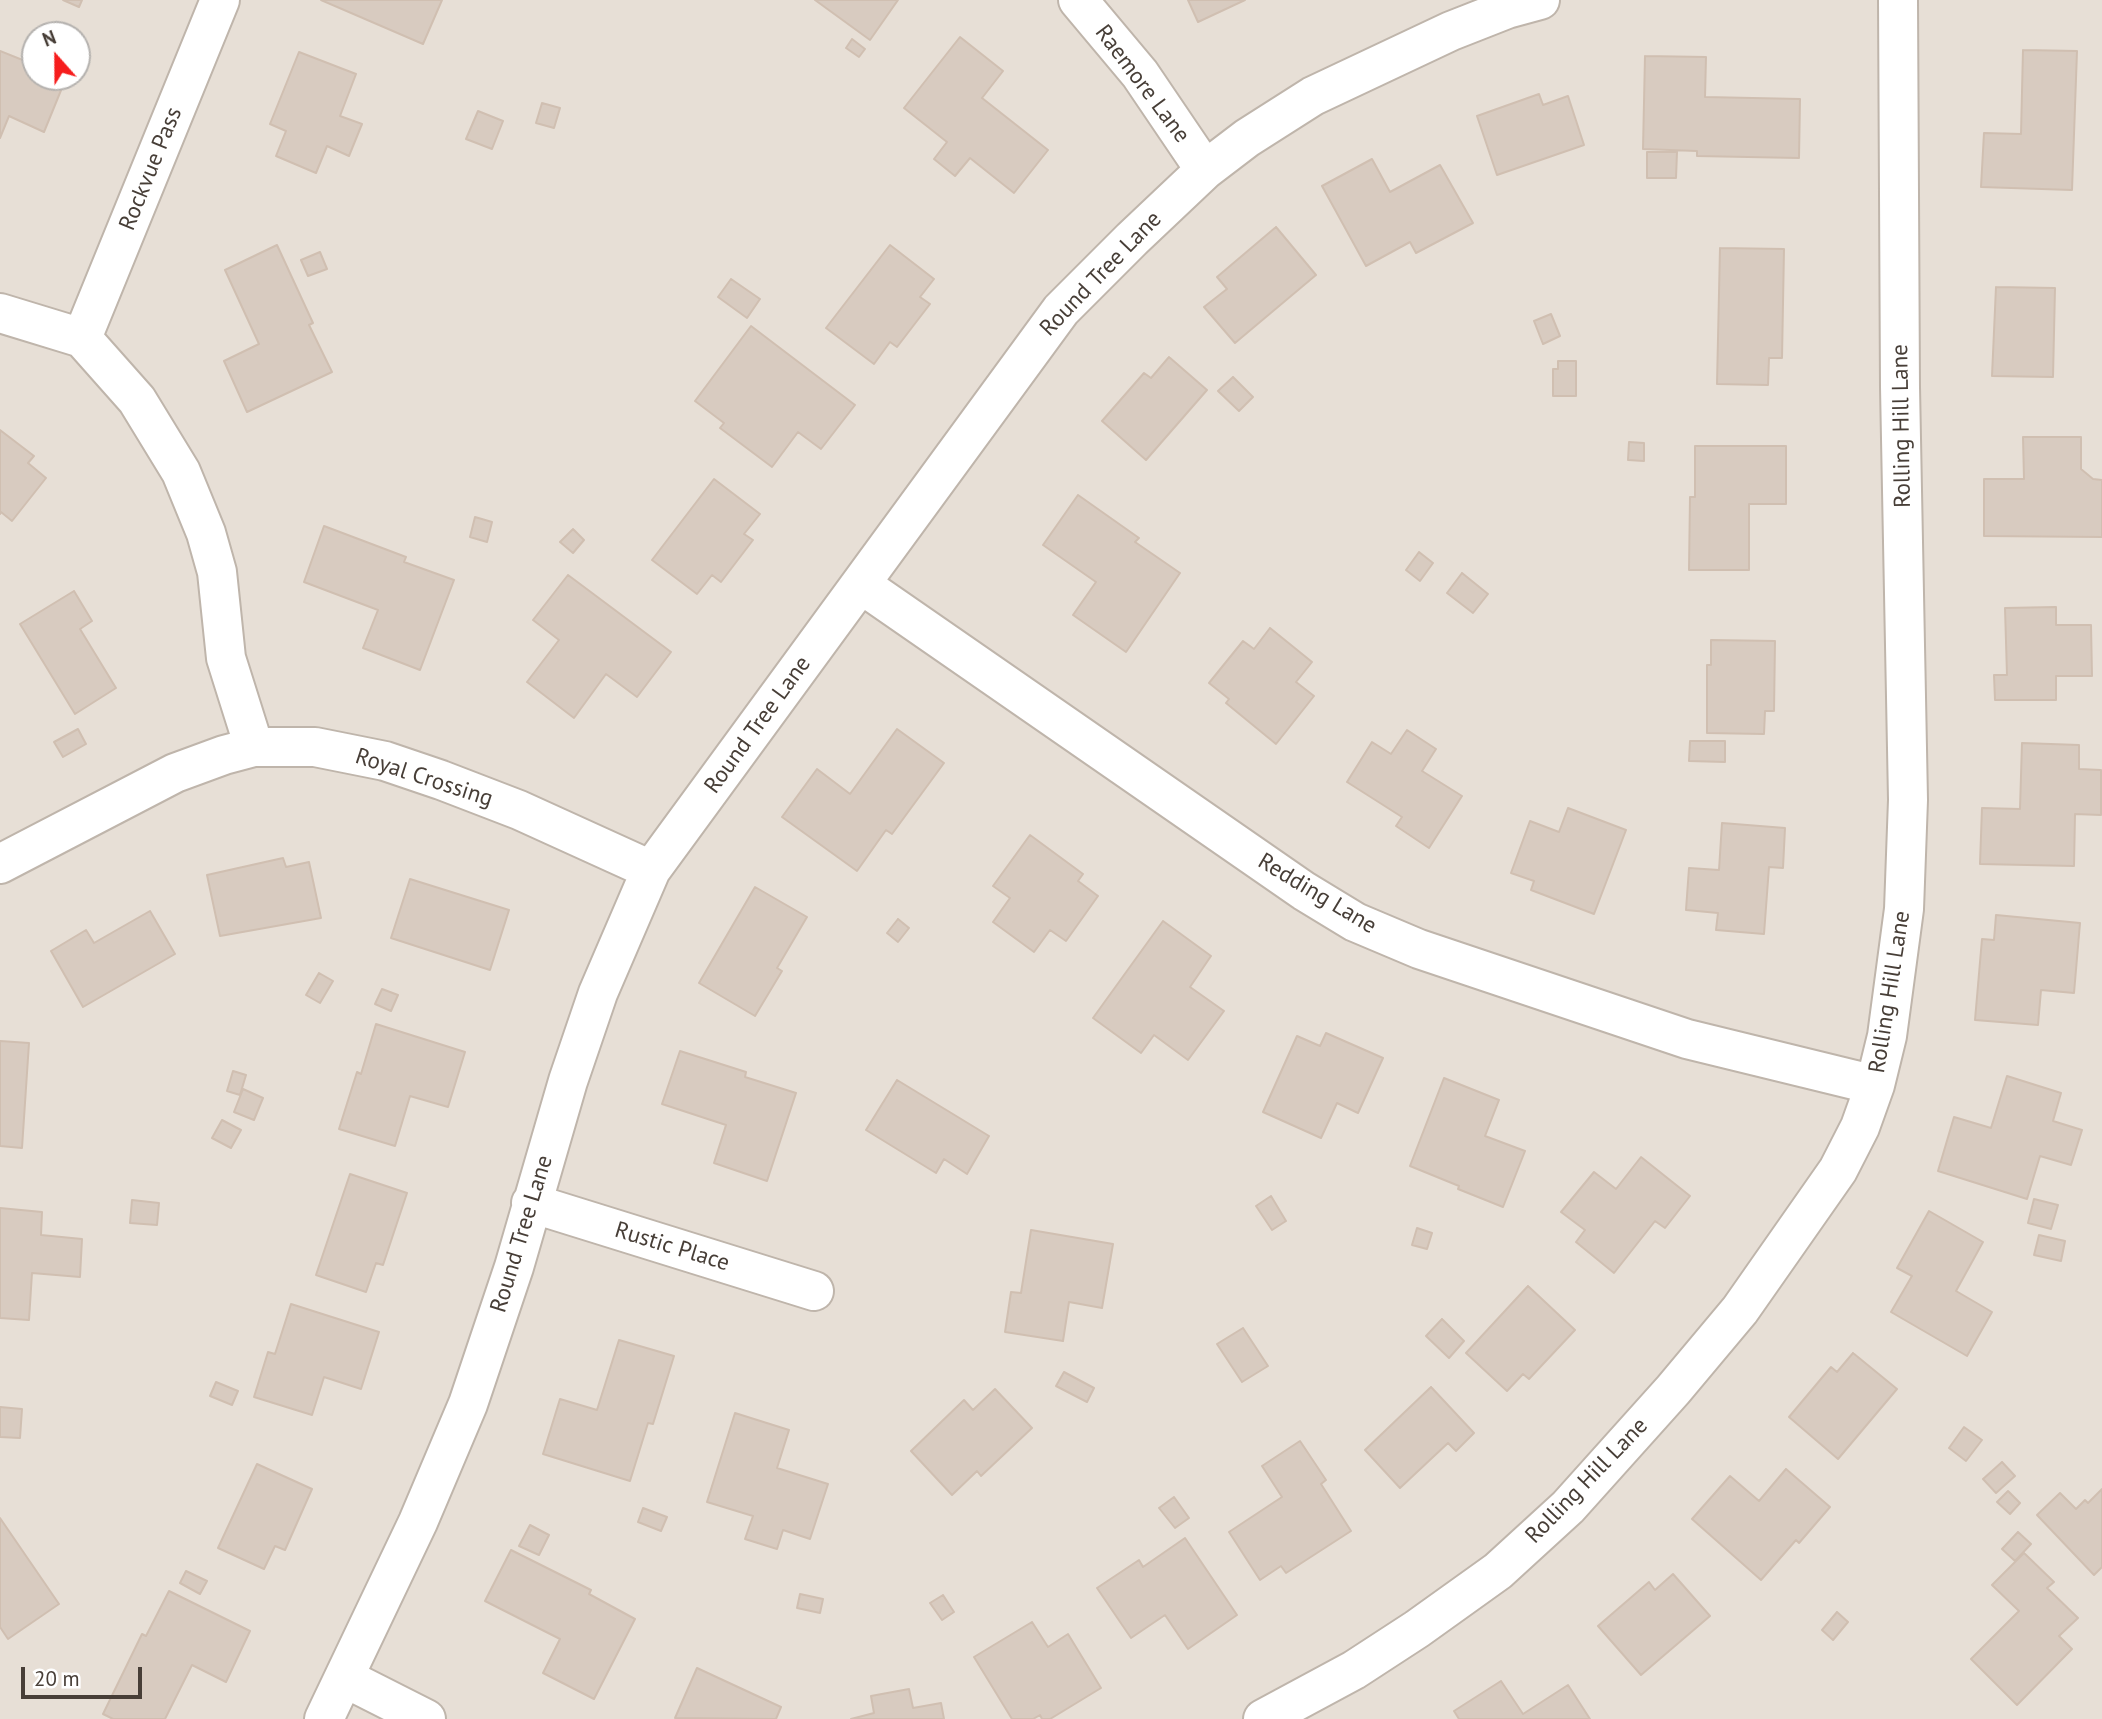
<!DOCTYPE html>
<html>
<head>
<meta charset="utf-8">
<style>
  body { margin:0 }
  #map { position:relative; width:2102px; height:1719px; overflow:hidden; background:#f4eee8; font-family:"PT Sans",sans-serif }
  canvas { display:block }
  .north { position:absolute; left:21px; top:21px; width:70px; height:70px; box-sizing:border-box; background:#fff; border:2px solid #b5b2af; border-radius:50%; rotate:339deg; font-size:19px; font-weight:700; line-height:28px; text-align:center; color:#473e37 }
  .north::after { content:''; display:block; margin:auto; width:24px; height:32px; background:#f61d1d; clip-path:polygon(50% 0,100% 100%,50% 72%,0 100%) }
  .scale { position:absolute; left:21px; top:1667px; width:121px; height:32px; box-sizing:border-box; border:4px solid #473e37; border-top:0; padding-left:9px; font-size:21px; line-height:24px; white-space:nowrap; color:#473e37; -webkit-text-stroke:5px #fff; paint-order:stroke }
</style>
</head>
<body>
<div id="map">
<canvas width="2102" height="1719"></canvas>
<div class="north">N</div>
<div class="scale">20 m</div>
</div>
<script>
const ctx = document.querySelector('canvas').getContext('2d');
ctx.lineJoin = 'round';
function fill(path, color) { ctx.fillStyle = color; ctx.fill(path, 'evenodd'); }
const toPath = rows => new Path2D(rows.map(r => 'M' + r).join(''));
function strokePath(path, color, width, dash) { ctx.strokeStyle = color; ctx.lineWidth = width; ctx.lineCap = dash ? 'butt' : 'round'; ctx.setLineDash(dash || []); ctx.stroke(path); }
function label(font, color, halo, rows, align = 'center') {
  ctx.font = font + ' "PT Sans",sans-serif'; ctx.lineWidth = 7; ctx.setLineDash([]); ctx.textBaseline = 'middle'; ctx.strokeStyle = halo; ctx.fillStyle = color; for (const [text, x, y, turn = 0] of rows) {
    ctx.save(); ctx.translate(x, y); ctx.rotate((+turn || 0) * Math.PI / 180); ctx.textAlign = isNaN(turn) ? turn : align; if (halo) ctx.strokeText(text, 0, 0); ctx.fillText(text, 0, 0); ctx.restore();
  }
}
fill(toPath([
  [0,0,2102,0,2102,1719,0,1719],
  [35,35,77,35,77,77,35,77]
]), '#e7dfd6');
const building = toPath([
  [63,0,82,0,79,7,63,0],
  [321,0,442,0,423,44,321,0],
  [815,0,898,0,870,40,815,0],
  [1188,0,1245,0,1198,22,1188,0],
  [960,37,1003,71,982,98,1048,150,1014,193,970,158,955,176,934,159,947,142,904,108,960,37],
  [852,39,865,49,859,57,846,48,852,39],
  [2023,50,2077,51,2072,190,1981,187,1984,133,2021,134,2023,50],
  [0,51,35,65,35,77,66,78,44,132,9,116,0,138,0,51],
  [299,52,356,74,340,116,362,124,349,156,327,146,316,173,276,156,286,131,270,124,299,52],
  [1645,56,1706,57,1705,97,1800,99,1799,158,1697,156,1697,151,1643,149,1645,56],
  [1539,94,1543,105,1568,96,1584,145,1497,175,1477,116,1539,94],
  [542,103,560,108,554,128,536,123,542,103],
  [478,111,503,121,492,149,466,139,478,111],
  [1647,152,1677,152,1676,178,1647,178,1647,152],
  [1372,159,1390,192,1440,165,1473,223,1416,253,1410,242,1366,266,1322,186,1372,159],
  [1276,227,1316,275,1235,343,1204,307,1227,289,1217,277,1276,227],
  [277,245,313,323,309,325,332,372,247,412,224,361,259,344,225,270,277,245],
  [890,245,934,279,920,297,930,304,897,347,890,342,874,364,826,328,890,245],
  [1720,248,1784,249,1782,358,1769,358,1768,385,1717,384,1720,248],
  [320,252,327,269,308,276,301,260,320,252],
  [731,279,760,299,747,318,718,297,731,279],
  [1996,287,2055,288,2053,377,1992,376,1996,287],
  [1551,314,1560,336,1543,344,1534,321,1551,314],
  [751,326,855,405,821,449,798,432,772,467,720,428,724,423,695,401,751,326],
  [1169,357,1207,390,1146,460,1102,421,1144,373,1151,378,1169,357],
  [1558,361,1576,361,1576,396,1553,396,1553,369,1558,369,1558,361],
  [1233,377,1253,397,1239,411,1218,391,1233,377],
  [0,430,34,456,28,463,46,478,12,521,1,512,0,514,0,430],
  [2023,437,2081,437,2081,469,2093,479,2102,480,2102,537,1984,536,1984,479,2024,479,2023,437],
  [1629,442,1644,443,1644,461,1628,460,1629,442],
  [1695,446,1786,446,1786,504,1749,504,1749,570,1689,570,1690,497,1695,497,1695,446],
  [714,479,760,514,744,534,753,540,721,582,712,575,697,594,652,560,714,479],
  [1078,495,1139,538,1135,542,1180,573,1126,652,1073,615,1096,582,1043,545,1078,495],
  [475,517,492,522,487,542,470,537,475,517],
  [324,526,406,557,404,562,454,580,420,670,363,648,378,610,304,582,324,526],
  [573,529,584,540,573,553,560,542,573,529],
  [1419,552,1433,563,1420,581,1406,570,1419,552],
  [1462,573,1488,594,1473,613,1447,593,1462,573],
  [568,575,671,652,637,697,606,674,574,718,527,682,559,640,533,620,568,575],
  [74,591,92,621,80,629,116,688,75,714,20,624,74,591],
  [2056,607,2056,625,2091,625,2092,676,2056,676,2056,700,1995,700,1994,675,2007,675,2005,608,2056,607],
  [1270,628,1312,662,1296,682,1314,696,1276,744,1226,703,1229,699,1209,683,1243,641,1254,649,1270,628],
  [1711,640,1775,641,1774,711,1765,711,1764,734,1707,733,1707,665,1711,665,1711,640],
  [78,729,86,744,63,757,54,742,78,729],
  [897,729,944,763,892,834,886,830,857,871,782,817,817,769,850,794,897,729],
  [1407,730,1436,749,1422,771,1462,796,1429,848,1396,826,1402,817,1347,782,1372,742,1391,754,1407,730],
  [1690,741,1725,741,1725,762,1689,761,1690,741],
  [2022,743,2079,745,2079,769,2101,770,2101,815,2075,814,2074,866,1980,864,1982,808,2020,809,2022,743],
  [1568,808,1626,830,1594,914,1531,890,1534,881,1511,873,1530,821,1559,832,1568,808],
  [1722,823,1785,828,1783,868,1769,867,1764,934,1716,930,1718,913,1686,910,1689,868,1719,870,1722,823],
  [1030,835,1083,874,1078,881,1098,896,1066,941,1050,930,1034,952,993,922,1010,898,993,886,1030,835],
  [283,858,286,867,309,862,321,918,220,936,207,875,283,858],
  [410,879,509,910,490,970,391,938,410,879],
  [755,887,807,917,777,968,782,971,755,1016,699,983,755,887],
  [150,911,175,954,83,1007,51,951,86,930,94,943,150,911],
  [1996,915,2080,923,2074,993,2041,990,2038,1025,1975,1020,1982,939,1994,940,1996,915],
  [898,919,909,928,898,942,887,933,898,919],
  [1163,921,1211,956,1190,987,1224,1011,1188,1060,1154,1035,1141,1053,1093,1018,1163,921],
  [319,973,333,981,320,1003,306,995,319,973],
  [382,989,398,995,391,1011,375,1004,382,989],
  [376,1024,465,1052,448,1107,410,1096,395,1146,339,1129,357,1072,361,1074,376,1024],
  [1326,1033,1383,1058,1358,1113,1337,1103,1321,1138,1263,1112,1297,1036,1320,1046,1326,1033],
  [0,1041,29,1043,22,1148,0,1146,0,1041],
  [680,1051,746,1072,745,1077,796,1093,767,1181,714,1163,726,1125,662,1104,680,1051],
  [233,1071,246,1075,240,1095,227,1091,233,1071],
  [2007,1076,2061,1093,2053,1121,2082,1130,2071,1165,2040,1156,2027,1199,1938,1171,1954,1117,1991,1128,2007,1076],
  [1444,1078,1499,1100,1485,1136,1525,1151,1503,1207,1458,1189,1459,1186,1410,1166,1444,1078],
  [897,1080,989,1136,967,1174,944,1159,936,1173,866,1130,897,1080],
  [243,1089,263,1098,254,1120,234,1112,243,1089],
  [222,1120,241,1130,231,1148,212,1138,222,1120],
  [1641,1157,1690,1196,1665,1228,1655,1221,1614,1273,1576,1242,1585,1230,1561,1212,1594,1172,1616,1189,1641,1157],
  [350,1174,407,1193,383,1265,376,1263,366,1292,316,1275,350,1174],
  [1271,1196,1286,1221,1272,1230,1256,1206,1271,1196],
  [2034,1199,2058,1205,2051,1229,2028,1223,2034,1199],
  [132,1200,159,1203,157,1225,130,1223,132,1200],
  [0,1208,42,1212,41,1235,82,1239,80,1277,32,1273,29,1320,0,1318,0,1208],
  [1929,1211,1983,1242,1956,1291,1992,1312,1967,1356,1891,1312,1912,1276,1897,1268,1929,1211],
  [1417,1228,1432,1233,1427,1249,1412,1245,1417,1228],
  [1031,1230,1113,1244,1102,1308,1069,1302,1063,1341,1005,1332,1011,1292,1021,1293,1031,1230],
  [2039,1235,2065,1241,2061,1261,2034,1255,2039,1235],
  [1528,1286,1575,1330,1529,1379,1523,1374,1507,1391,1466,1353,1528,1286],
  [291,1304,379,1332,361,1389,324,1377,312,1415,254,1397,268,1352,275,1354,291,1304],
  [1442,1319,1464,1341,1449,1358,1426,1336,1442,1319],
  [1243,1328,1268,1366,1242,1382,1217,1344,1243,1328],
  [619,1340,674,1356,653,1424,648,1423,630,1481,543,1454,560,1399,597,1410,619,1340],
  [1853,1353,1897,1389,1838,1459,1789,1417,1831,1367,1837,1372,1853,1353],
  [1064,1372,1094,1388,1087,1402,1056,1386,1064,1372],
  [216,1382,238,1391,232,1405,210,1396,216,1382],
  [1431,1387,1474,1433,1456,1451,1448,1443,1400,1488,1365,1450,1431,1387],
  [995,1389,1032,1428,981,1476,977,1471,952,1495,911,1451,964,1400,973,1410,995,1389],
  [0,1407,22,1409,20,1438,0,1437,0,1407],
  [735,1413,789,1430,777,1468,828,1484,810,1539,783,1530,777,1549,745,1539,753,1516,707,1502,735,1413],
  [1964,1427,1982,1440,1966,1461,1949,1448,1964,1427],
  [1300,1441,1326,1480,1321,1484,1351,1531,1286,1573,1281,1566,1260,1580,1229,1532,1282,1497,1262,1466,1300,1441],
  [2002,1462,2015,1476,1996,1493,1983,1479,2002,1462],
  [257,1464,312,1489,285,1550,275,1546,264,1569,218,1548,257,1464],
  [1786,1469,1830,1507,1799,1543,1796,1540,1761,1580,1692,1519,1730,1476,1759,1501,1786,1469],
  [2102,1489,2102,1567,2094,1575,2037,1515,2060,1493,2076,1509,2085,1500,2088,1503,2102,1489],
  [2008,1491,2020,1503,2010,1514,1997,1502,2008,1491],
  [1174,1497,1189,1518,1175,1528,1159,1508,1174,1497],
  [643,1508,667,1517,661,1531,638,1522,643,1508],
  [0,1518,59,1604,8,1639,0,1627,0,1518],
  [530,1525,549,1535,539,1555,519,1546,530,1525],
  [2018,1532,2031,1544,2015,1561,2002,1549,2018,1532],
  [1185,1538,1237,1615,1188,1649,1165,1615,1131,1638,1097,1588,1139,1560,1143,1567,1185,1538],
  [511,1550,591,1590,589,1594,635,1619,594,1699,543,1673,560,1639,485,1601,511,1550],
  [2024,1553,2054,1582,2047,1588,2078,1618,2059,1636,2072,1649,2017,1705,1971,1659,2019,1611,1992,1585,2024,1553],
  [186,1571,207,1581,200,1594,180,1583,186,1571],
  [1673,1574,1710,1616,1641,1675,1598,1626,1649,1582,1655,1590,1673,1574],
  [169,1591,250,1631,226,1682,192,1665,165,1719,113,1719,103,1714,142,1634,146,1636,169,1591],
  [800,1594,823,1599,820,1613,797,1608,800,1594],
  [943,1595,954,1612,942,1620,930,1603,943,1595],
  [1837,1612,1848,1622,1833,1640,1822,1630,1837,1612],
  [1032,1622,1048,1647,1068,1634,1101,1688,1050,1719,1042,1719,1040,1715,1033,1719,1012,1719,974,1657,1032,1622],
  [697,1668,781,1707,776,1719,675,1718,697,1668],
  [1501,1681,1523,1714,1568,1685,1590,1719,1459,1719,1454,1711,1501,1681],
  [909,1689,913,1708,941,1703,944,1719,851,1719,874,1713,871,1696,909,1689]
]);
fill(building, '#d8cbc0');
strokePath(building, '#d0bfb1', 2);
const street = toPath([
  [1078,0,1140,74,1205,170],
  [0,313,82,338,137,400,181,472,206,533,217,572,226,658,254,747],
  [82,338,220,0],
  [862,585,1304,891,1355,922,1419,949,1687,1039,1875,1085],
  [0,864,175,773,224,755,254,747,315,747,385,761,441,780,519,810,651,870],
  [531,1203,814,1291],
  [345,1678,426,1719],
  [324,1719,418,1522,468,1404,514,1267,568,1081,598,993,651,870,1061,310,1132,239,1205,170,1247,138,1313,96,1451,31,1507,9,1540,0],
  [1263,1719,1354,1670,1417,1629,1498,1571,1568,1507,1673,1390,1740,1310,1838,1170,1860,1127,1875,1085,1887,1036,1904,909,1908,800,1900,387,1898,0]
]);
strokePath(street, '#bfb5ab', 42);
strokePath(street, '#fff', 38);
label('23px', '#473e37', '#fff', [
  ["Raemore Lane",1142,84,53],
  ["Rockvue Pass",151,169,-68],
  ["Round Tree Lane",1101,274,-46],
  ["Rolling Hill Lane",1902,426,-91],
  ["Round Tree Lane",758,725,-54],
  ["Royal Crossing",424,778,18],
  ["Redding Lane",1317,894,31],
  ["Rolling Hill Lane",1890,992,-81],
  ["Round Tree Lane",522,1234,-73],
  ["Rustic Place",672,1247,17],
  ["Rolling Hill Lane",1587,1481,-46]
]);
</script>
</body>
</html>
